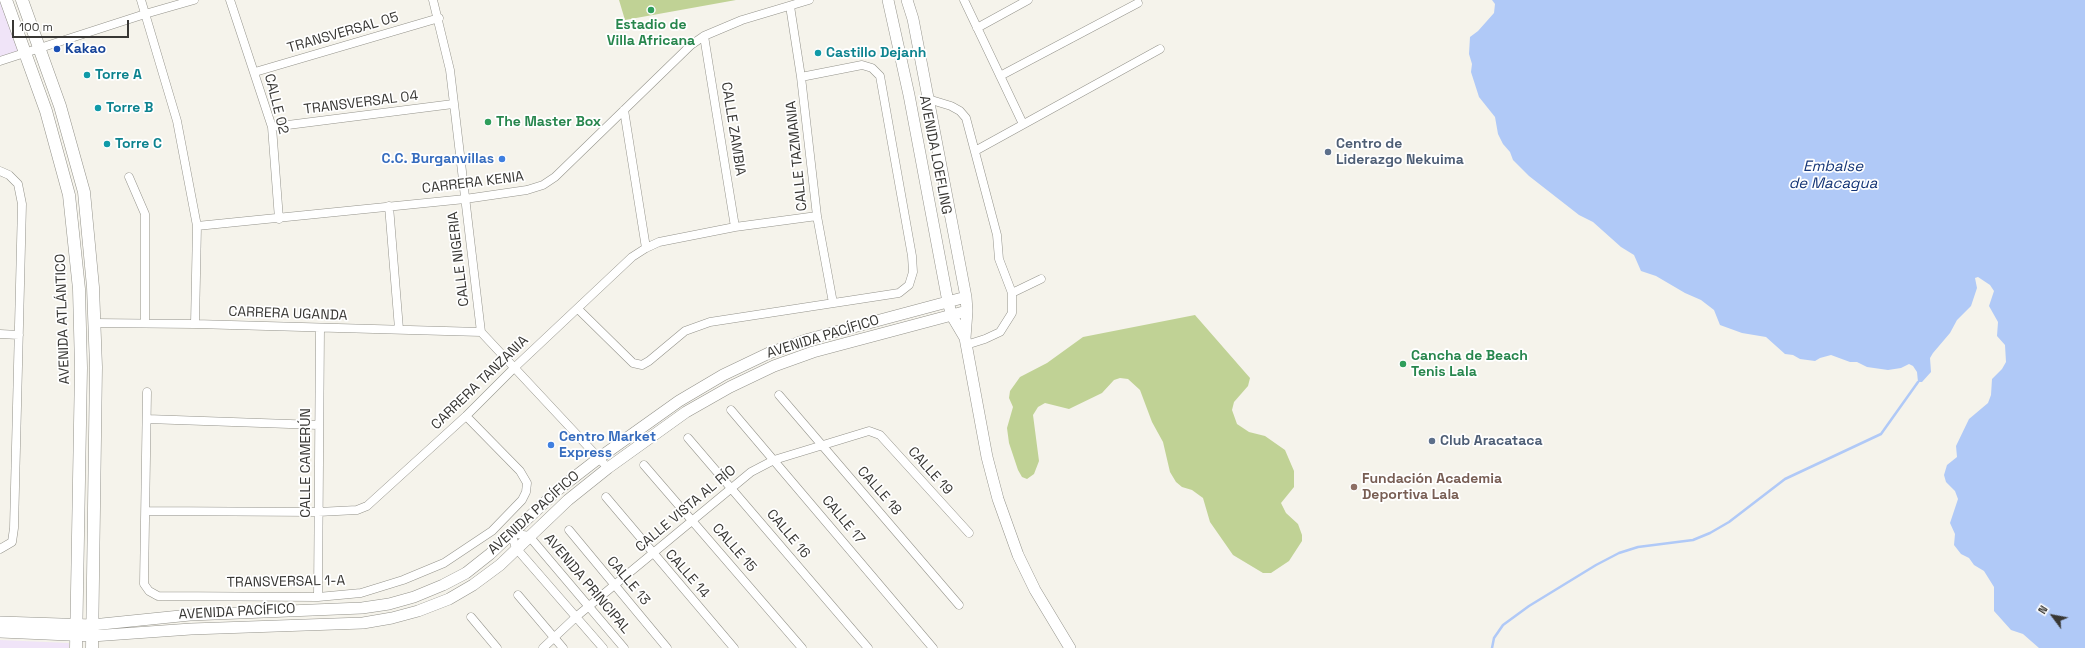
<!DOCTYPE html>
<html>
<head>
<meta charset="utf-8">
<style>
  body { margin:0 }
  #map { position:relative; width:2085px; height:648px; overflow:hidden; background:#f5f3eb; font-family:"Space Grotesk",sans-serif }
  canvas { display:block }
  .north { position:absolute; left:2033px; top:596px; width:40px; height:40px; -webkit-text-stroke:3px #fff; paint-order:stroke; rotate:302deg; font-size:11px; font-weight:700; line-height:16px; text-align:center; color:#383734 }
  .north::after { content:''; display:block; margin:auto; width:14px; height:18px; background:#383734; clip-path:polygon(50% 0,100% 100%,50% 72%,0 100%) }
  .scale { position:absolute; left:12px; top:20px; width:117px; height:18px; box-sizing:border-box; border:2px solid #383734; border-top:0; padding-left:5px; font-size:12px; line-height:14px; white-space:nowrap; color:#383734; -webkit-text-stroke:3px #fff; paint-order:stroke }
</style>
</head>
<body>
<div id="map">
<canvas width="2085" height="648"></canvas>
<div class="north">N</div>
<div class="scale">100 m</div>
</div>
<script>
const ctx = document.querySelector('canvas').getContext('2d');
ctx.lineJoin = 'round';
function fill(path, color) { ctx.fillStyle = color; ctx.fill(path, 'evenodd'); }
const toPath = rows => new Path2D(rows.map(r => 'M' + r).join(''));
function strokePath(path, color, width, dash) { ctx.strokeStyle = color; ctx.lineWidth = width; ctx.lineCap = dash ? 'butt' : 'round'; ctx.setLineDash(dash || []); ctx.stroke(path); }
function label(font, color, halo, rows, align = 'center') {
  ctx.font = font + ' "Space Grotesk",sans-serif'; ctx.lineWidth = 3.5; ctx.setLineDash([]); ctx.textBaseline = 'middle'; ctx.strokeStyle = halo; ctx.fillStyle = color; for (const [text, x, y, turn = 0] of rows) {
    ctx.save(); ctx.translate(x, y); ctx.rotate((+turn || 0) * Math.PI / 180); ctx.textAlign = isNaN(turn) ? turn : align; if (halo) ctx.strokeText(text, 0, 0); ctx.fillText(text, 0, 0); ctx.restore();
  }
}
fill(toPath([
  [0,0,7,0,25,52,0,60],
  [0,640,69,643,69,648,0,648]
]), '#f0e4f8');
fill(toPath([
  [619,0,736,0,625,20],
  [1195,315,1250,378,1248,386,1234,402,1232,410,1237,424,1249,432,1265,436,1285,450,1294,471,1294,487,1281,503,1286,513,1298,524,1302,535,1302,541,1289,561,1271,573,1263,573,1233,555,1210,522,1203,498,1192,490,1182,487,1176,482,1170,472,1163,442,1152,422,1140,390,1128,379,1120,378,1114,380,1102,393,1069,409,1045,403,1038,407,1033,415,1039,461,1034,474,1027,479,1022,477,1018,470,1009,443,1007,428,1013,407,1009,398,1010,391,1020,377,1047,363,1083,337]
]), '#c0d295');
fill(toPath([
  [1492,0,2085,0,2085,648,2039,648,2023,634,2011,630,1994,611,1994,587,1984,571,1974,565,1969,558,1961,554,1954,545,1955,534,1950,523,1958,499,1955,491,1946,482,1944,475,1947,465,1957,457,1956,446,1969,419,1988,403,1991,395,1992,379,2002,369,2006,362,2005,345,1997,336,1998,322,1989,306,1994,291,1990,285,1978,277,1975,278,1977,288,1971,306,1957,320,1950,333,1933,353,1930,358,1931,372,1922,382,1918,382,1917,372,1913,366,1909,364,1901,368,1888,370,1867,367,1857,362,1850,362,1831,355,1820,358,1815,361,1800,359,1793,355,1785,354,1766,337,1742,333,1720,325,1714,310,1701,300,1685,293,1656,276,1641,271,1634,255,1621,247,1593,222,1579,215,1529,176,1513,160,1510,152,1503,144,1498,134,1495,117,1479,97,1471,72,1472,64,1469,54,1470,37,1478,31,1494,13,1495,4]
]), '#b0c9f7');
strokePath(toPath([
  [1492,648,1494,638,1503,625,1529,606,1596,565,1619,553,1638,547,1693,540,1710,533,1729,522,1785,479,1881,434,1918,382]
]), '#b0c9f7', 2.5);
const minor = toPath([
  [141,0,177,121,197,226,195,324],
  [230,0,272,127,279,219],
  [433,0,450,70,481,332,608,468],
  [964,0,1023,124],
  [790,6,801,77,817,216,833,303],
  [977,28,1028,0],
  [704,36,735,227],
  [0,61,145,14,194,0],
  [255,72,439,18],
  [1000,76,1138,3],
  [928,99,951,106,960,111,966,118,997,235,999,259,1012,293],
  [624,110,646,248],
  [272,127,453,104],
  [975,151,1160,49],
  [0,171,9,175,18,184,22,204,14,528,12,542,0,549],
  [129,177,145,214,145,323],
  [389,206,399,329],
  [197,226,465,199,527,190,543,185,555,177,691,45,704,36,742,20,809,0],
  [578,309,633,363,642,365,649,361,685,331,710,322,899,293,909,285,913,272,912,256,880,76,872,68,862,65,801,77],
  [94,323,195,324,481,332],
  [0,334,19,335],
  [966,345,985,339,1000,332,1012,313,1012,293,1041,279],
  [147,392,144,584,149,591,158,596,318,597,361,593,403,580,444,563,492,531,522,500,526,492,527,483,520,471,466,416],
  [779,395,959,605],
  [731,410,933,648],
  [147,419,318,425],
  [688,438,868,648],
  [644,465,802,648],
  [606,497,734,648],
  [146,511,318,512,357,510,367,506,466,416,514,368,632,257,646,248,659,242,735,227,817,216],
  [569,530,667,648],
  [518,595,563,648],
  [318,597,320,328],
  [471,617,497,648],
  [543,648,577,616,751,472,774,460,869,431,880,435,969,533],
  [603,648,516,548,511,533,529,536,624,648]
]);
const tertiary = toPath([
  [888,0,909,95,948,302,952,316,965,338],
  [907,0,913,19,966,297,967,311,965,338,987,457,998,499,1018,555,1035,590,1070,648],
  [0,622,92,625,190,615,362,608,389,604,414,597,443,585,466,573,490,554,559,489,599,458,679,401,723,375,769,353,809,339,966,297],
  [0,632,92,636,191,629,363,623,392,618,418,611,449,599,473,585,500,565,568,500,608,468,686,412,730,387,774,366,813,352,967,311]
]);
const secondary = toPath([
  [6,0,46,111,69,195,79,289,81,368,76,648],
  [22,0,60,106,84,192,93,287,96,367,92,648]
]);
strokePath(minor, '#94938b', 9);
strokePath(tertiary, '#94938b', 12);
strokePath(secondary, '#94938b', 13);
strokePath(minor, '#fff', 8);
strokePath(tertiary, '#fff', 11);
strokePath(secondary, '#fff', 12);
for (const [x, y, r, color] of [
  [651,10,4,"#2e9e5b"],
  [57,49,4,"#1a4fb4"],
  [818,53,4,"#0f9aa8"],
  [87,75,4,"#0f9aa8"],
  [98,108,4,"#0f9aa8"],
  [488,122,4,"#2e9e5b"],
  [107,144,4,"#0f9aa8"],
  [1328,152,4,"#5c6f8a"],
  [502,159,4,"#3f7fe0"],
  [1403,364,4,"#2e9e5b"],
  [1432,441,4,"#5c6f8a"],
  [551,445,4,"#3f7fe0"],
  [1354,487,4,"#8d6e63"]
]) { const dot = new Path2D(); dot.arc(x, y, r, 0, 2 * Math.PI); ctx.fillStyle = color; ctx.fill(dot); strokePath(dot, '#fff', 1.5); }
label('bold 14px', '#27864d', '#fff', [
  ["Estadio de",651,25,"center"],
  ["Villa Africana",651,41,"center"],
  ["The Master Box",496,122],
  ["Cancha de Beach",1411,356],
  ["Tenis Lala",1411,372]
], 'left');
label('14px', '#383734', '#fff', [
  ["TRANSVERSAL 05",343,33,-16],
  ["TRANSVERSAL 04",361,103,-7],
  ["CALLE 02",276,104,76],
  ["CALLE ZAMBIA",733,129,81],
  ["AVENIDA LOEFLING",935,155,79],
  ["CALLE TAZMANIA",797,156,-96],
  ["CARRERA KENIA",473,183,-7],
  ["CALLE NIGERIA",459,259,-97],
  ["CARRERA UGANDA",288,314,2],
  ["AVENIDA ATLÁNTICO",63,319,-92],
  ["AVENIDA PACÍFICO",823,337,-17],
  ["CARRERA TANZANIA",480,383,-44],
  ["CALLE CAMERÚN",306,463,-90],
  ["CALLE 19",930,471,48],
  ["CALLE 18",879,491,49],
  ["CALLE VISTA AL RÍO",686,509,-40],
  ["AVENIDA PACÍFICO",534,513,-42],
  ["CALLE 17",843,520,50],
  ["CALLE 16",788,534,50],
  ["CALLE 15",734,548,49],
  ["CALLE 14",687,574,49],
  ["CALLE 13",628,581,50],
  ["TRANSVERSAL 1-A",286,582,-1],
  ["AVENIDA PRINCIPAL",587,584,50],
  ["AVENIDA PACÍFICO",237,612,-3]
]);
label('bold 14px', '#164399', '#fff', [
  ["Kakao",65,49]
], 'left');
label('bold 14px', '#0d838f', '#fff', [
  ["Castillo Dejanh",826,53],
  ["Torre A",95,75],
  ["Torre B",106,108],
  ["Torre C",115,144]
], 'left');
label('bold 14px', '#4e5e75', '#fff', [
  ["Centro de",1336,144],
  ["Liderazgo Nekuima",1336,160],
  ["Club Aracataca",1440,441]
], 'left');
label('bold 14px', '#366cbe', '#fff', [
  ["C.C. Burganvillas",494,159],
  ["Centro Market",559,437,"left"],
  ["Express",559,453,"left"]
], 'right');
label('bold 14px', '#785e54', '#fff', [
  ["Fundación Academia",1362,479],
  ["Deportiva Lala",1362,495]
], 'left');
label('italic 15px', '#143576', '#fff', [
  ["Embalse",1833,167],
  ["de Macagua",1833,184]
]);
</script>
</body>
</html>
